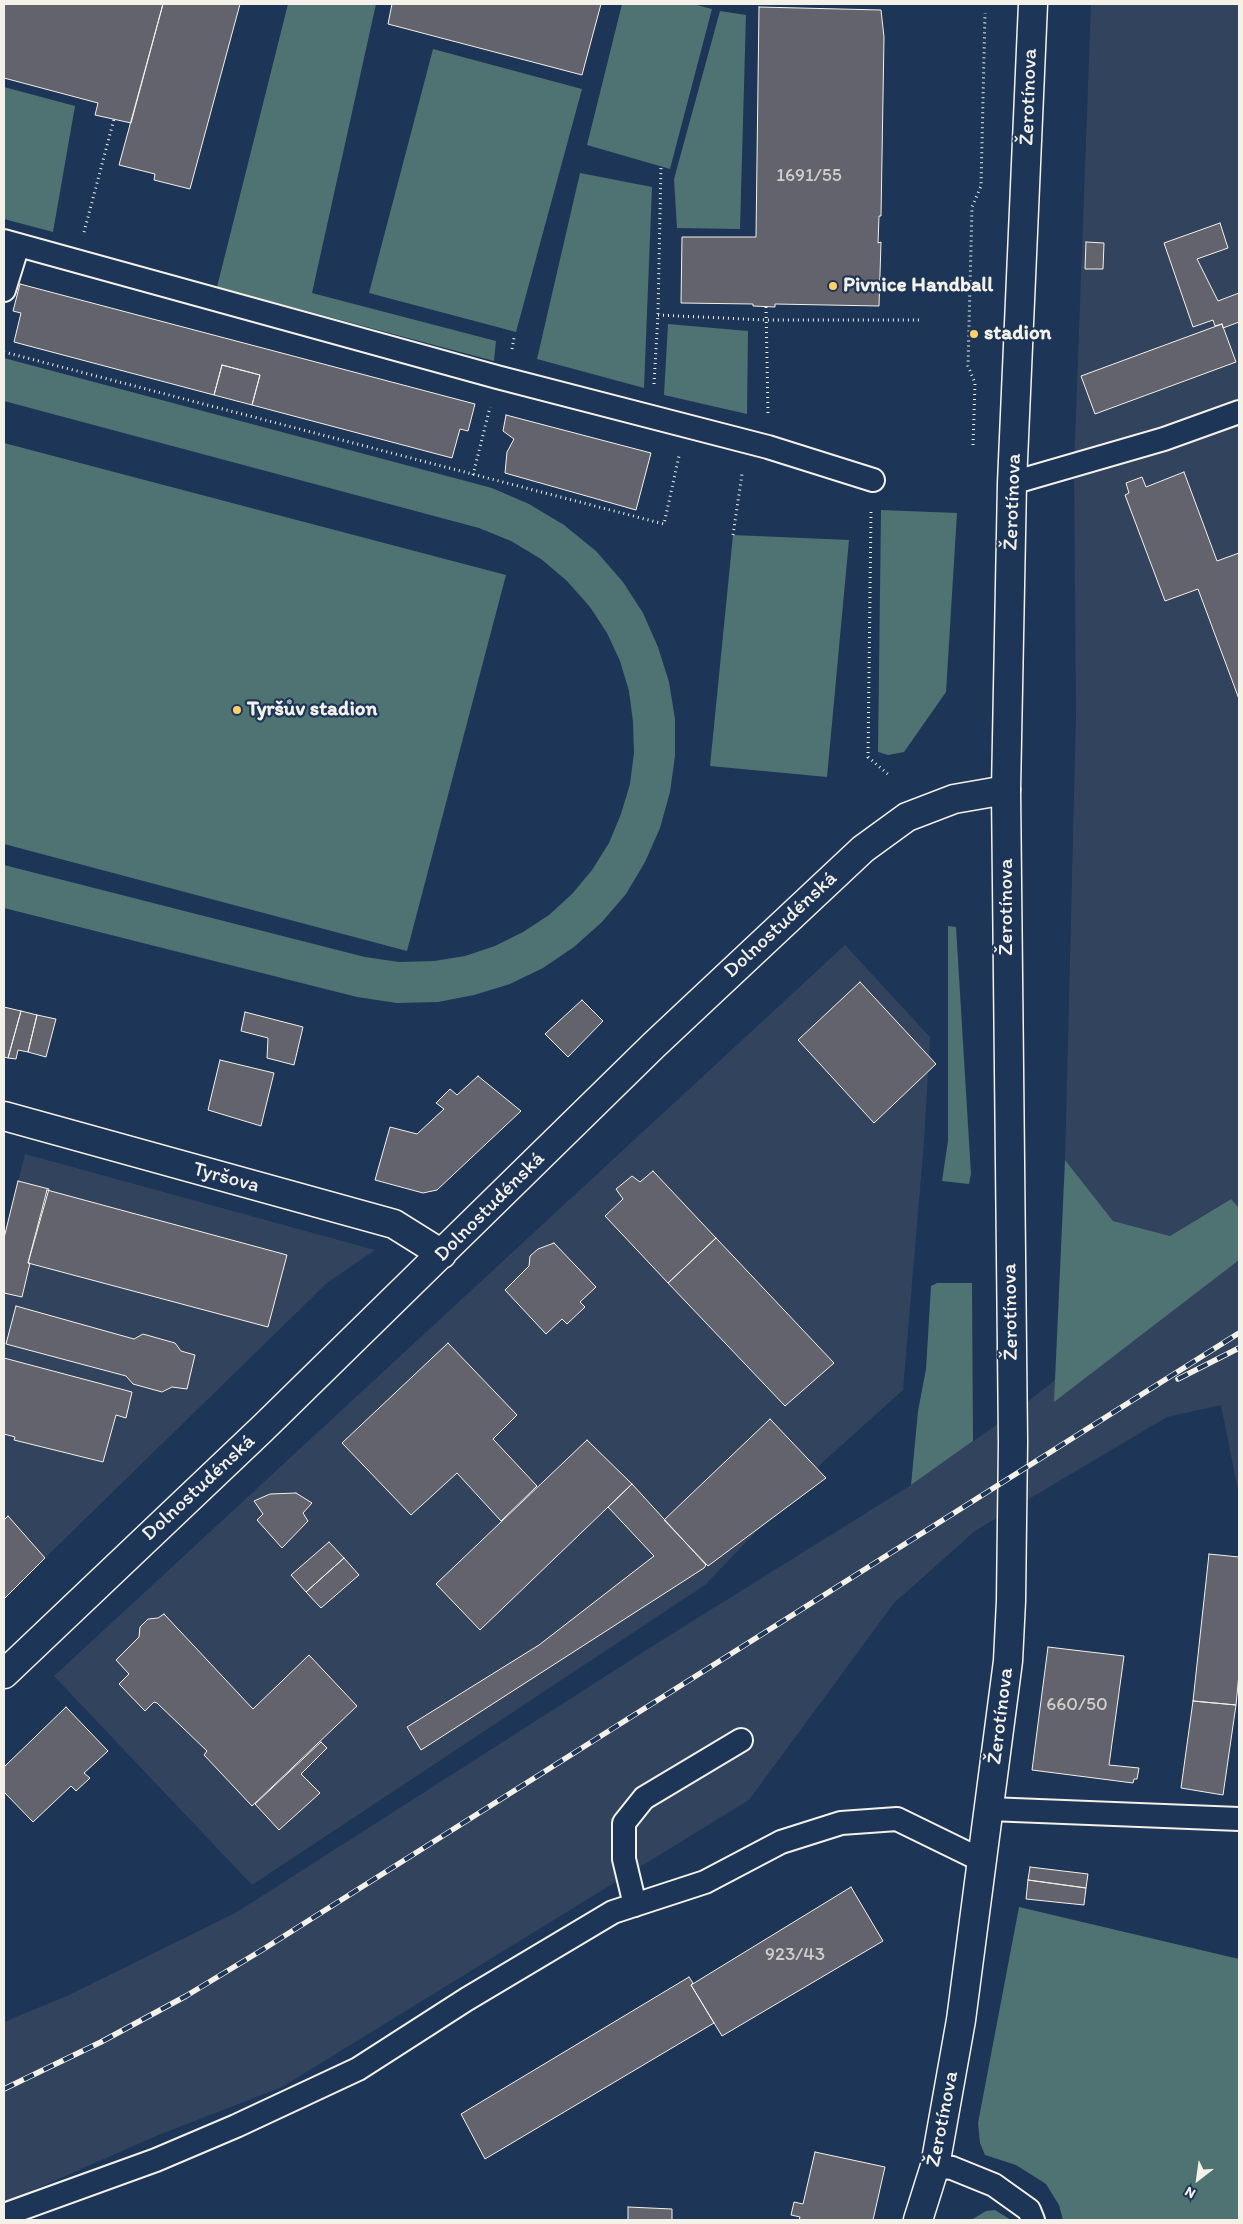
<!DOCTYPE html>
<html>
<head>
<meta charset="utf-8">
<style>
  body { margin:0 }
  #map { position:relative; width:1243px; height:2224px; overflow:hidden; background:#1d3557; font-family:Itim,sans-serif }
  canvas { display:block }
  .frame { position:absolute; inset:0; border:5px solid #f4f1e8; pointer-events:none }
  .north { position:absolute; left:1173px; top:2154px; width:50px; height:50px; -webkit-text-stroke:4px #1d3557; paint-order:stroke; rotate:210deg; font-size:14px; font-weight:700; line-height:20px; text-align:center; color:#f4f1e8 }
  .north::after { content:''; display:block; margin:auto; width:18px; height:22px; background:#f4f1e8; clip-path:polygon(50% 0,100% 100%,50% 72%,0 100%) }
</style>
</head>
<body>
<div id="map">
<canvas width="1243" height="2224"></canvas>
<div class="frame"></div>
<div class="north">N</div>
</div>
<script>
const ctx = document.querySelector('canvas').getContext('2d');
ctx.lineJoin = 'round';
function fill(path, color) { ctx.fillStyle = color; ctx.fill(path, 'evenodd'); }
const toPath = rows => new Path2D(rows.map(r => 'M' + r).join(''));
function strokePath(path, color, width, dash) { ctx.strokeStyle = color; ctx.lineWidth = width; ctx.lineCap = dash ? 'butt' : 'round'; ctx.setLineDash(dash || []); ctx.stroke(path); }
function label(font, color, halo, rows, align = 'center') {
  ctx.font = font + ' Itim,sans-serif'; ctx.lineWidth = 4.5; ctx.setLineDash([]); ctx.textBaseline = 'middle'; ctx.strokeStyle = halo; ctx.fillStyle = color; for (const [text, x, y, turn = 0] of rows) {
    ctx.save(); ctx.translate(x, y); ctx.rotate((+turn || 0) * Math.PI / 180); ctx.textAlign = isNaN(turn) ? turn : align; if (halo) ctx.strokeText(text, 0, 0); ctx.fillText(text, 0, 0); ctx.restore();
  }
}
fill(toPath([
  [1091,4,1239,4,1239,1208,1230,1199,1170,1236,1113,1221,1065,1160,1076,716,1074,467],
  [845,945,930,1037,924,1142,903,1390,823,1462,705,1585,252,1885,54,1676],
  [25,1154,375,1250,327,1283,4,1598,4,1238],
  [1232,1237,1239,1246,1239,1495,1221,1405,1167,1417,975,1531,894,1603,749,1800,282,2087,156,2136,4,2203,4,2022,69,1995,237,1912,659,1642,911,1485,1019,1409]
]), '#32435e');
fill(toPath([
  [288,4,376,4,312,293,496,341,494,361,217,287],
  [622,4,693,4,712,9,670,169,587,145],
  [720,11,746,15,740,229,677,228,674,179],
  [433,49,582,89,516,332,369,293],
  [4,87,75,106,53,232,4,219],
  [580,173,652,187,644,388,537,359],
  [668,324,748,331,747,414,664,395],
  [4,358,492,488,529,504,564,525,596,551,623,582,643,613,658,647,669,682,675,719,675,756,670,792,660,828,645,862,626,894,602,922,574,947,543,968,510,984,474,995,438,1002,397,1003,357,997,4,908,4,865,365,957,399,962,434,961,465,956,495,946,523,932,549,915,572,894,592,870,609,843,621,814,630,784,634,753,633,722,629,691,620,661,607,633,590,607,567,581,541,559,511,541,479,528,4,401],
  [4,443,506,575,407,951,4,844],
  [881,510,957,513,946,692,904,752,888,755,878,752],
  [733,535,849,540,827,777,710,766],
  [948,926,956,927,971,1174,969,1184,942,1181,948,1141],
  [1065,1160,1113,1221,1170,1236,1231,1199,1239,1208,1239,1260,1054,1402],
  [937,1283,972,1283,973,1441,911,1485,918,1411,926,1369,931,1286],
  [1019,1907,1239,1959,1239,2220,1063,2220,1059,2205,1046,2184,1016,2165,985,2155,980,2143,978,2123],
  [995,2210,1011,2220,971,2220,986,2211]
]), '#4f7272');
const building = toPath([
  [4,4,163,4,131,123,95,115,98,103,4,78,4,4],
  [163,4,240,4,190,189,154,180,155,174,119,165,163,4],
  [392,4,601,4,582,75,388,24,392,4],
  [759,7,881,10,884,37,881,216,879,216,878,243,881,242,879,306,775,304,775,307,753,306,753,304,681,303,682,237,756,237,759,7],
  [1220,223,1228,248,1197,259,1218,301,1239,293,1239,322,1223,328,1222,324,1215,326,1213,320,1193,327,1164,243,1220,223],
  [1086,242,1104,243,1103,269,1085,269,1086,242],
  [20,284,475,404,468,431,460,429,452,458,252,405,260,375,222,365,214,395,14,342,21,313,13,311,20,284],
  [1222,324,1236,362,1095,414,1081,376,1222,324],
  [222,365,260,375,252,405,214,395,222,365],
  [506,415,651,453,636,510,505,473,507,452,514,439,503,431,506,415],
  [1184,472,1217,561,1239,553,1239,699,1198,589,1165,601,1125,495,1129,493,1126,483,1142,477,1146,487,1184,472],
  [860,982,936,1064,874,1123,798,1040,860,982],
  [582,1000,603,1021,568,1057,545,1034,582,1000],
  [4,1007,21,1011,8,1058,4,1057,4,1007],
  [21,1011,37,1015,28,1052,18,1050,16,1059,8,1058,21,1011],
  [245,1012,303,1027,294,1065,267,1058,268,1038,241,1031,245,1012],
  [37,1015,56,1019,46,1057,28,1052,37,1015],
  [220,1060,274,1073,261,1126,208,1110,220,1060],
  [478,1076,521,1111,437,1190,423,1193,375,1180,390,1127,417,1134,444,1109,436,1103,450,1089,457,1095,478,1076],
  [653,1171,716,1238,668,1283,605,1216,623,1199,616,1189,632,1176,640,1182,653,1171],
  [18,1181,49,1189,28,1263,30,1263,22,1297,4,1293,4,1238,18,1181],
  [47,1190,287,1255,268,1327,28,1263,47,1190],
  [716,1238,834,1363,785,1406,668,1283,716,1238],
  [554,1243,596,1287,580,1302,585,1307,567,1324,562,1319,546,1334,505,1290,529,1266,530,1256,538,1249,554,1243],
  [16,1306,134,1339,143,1334,175,1343,181,1351,195,1355,187,1389,172,1387,162,1392,133,1384,126,1376,6,1344,16,1306],
  [448,1343,517,1415,493,1439,537,1486,501,1521,457,1473,411,1515,342,1443,448,1343],
  [4,1358,132,1392,126,1418,116,1415,103,1462,14,1440,15,1437,4,1434,4,1358],
  [770,1419,826,1478,708,1566,664,1520,770,1419],
  [587,1440,632,1484,480,1630,436,1584,587,1440],
  [632,1484,706,1565,704,1568,421,1750,407,1727,539,1645,654,1556,608,1507,632,1484],
  [296,1493,312,1503,303,1513,308,1521,282,1548,257,1520,263,1514,254,1501,270,1494,296,1493],
  [8,1516,45,1558,4,1599,4,1520,8,1516],
  [329,1542,344,1558,306,1592,291,1575,329,1542],
  [1209,1554,1239,1557,1239,1674,1236,1705,1193,1701,1209,1554],
  [344,1558,359,1575,321,1608,306,1592,344,1558],
  [164,1614,253,1709,309,1655,357,1706,252,1806,204,1755,207,1751,157,1703,154,1702,145,1711,119,1684,129,1674,116,1660,139,1637,140,1627,148,1619,158,1618,164,1614],
  [1048,1647,1124,1656,1109,1765,1139,1768,1137,1779,1134,1779,1133,1783,1032,1770,1048,1647],
  [1193,1701,1236,1705,1223,1795,1181,1788,1193,1701],
  [66,1707,108,1751,84,1773,90,1778,76,1791,71,1786,33,1822,4,1792,4,1767,66,1707],
  [321,1742,327,1748,301,1774,320,1793,279,1830,255,1804,321,1742],
  [1030,1867,1088,1874,1086,1888,1028,1880,1030,1867],
  [1028,1880,1086,1888,1084,1905,1026,1899,1028,1880],
  [851,1887,883,1941,722,2036,691,1985,851,1887],
  [689,1977,693,1983,691,1985,714,2023,485,2159,461,2114,689,1977],
  [815,2152,885,2167,873,2220,799,2220,800,2217,791,2215,794,2202,803,2204,815,2152],
  [628,2207,672,2209,672,2220,628,2220,628,2207]
]);
fill(building, '#63636d');
strokePath(building, '#f4f1e8', 1);
const lane = toPath([
  [4,241,497,377,768,447,873,480],
  [4,290,18,245],
  [1012,483,1164,439,1239,412],
  [989,1809,1239,1819],
  [635,1905,624,1859,624,1823,644,1798,741,1740],
  [935,2166,952,2168,994,2185,1029,2210,1033,2220],
  [4,2215,156,2160,236,2126,358,2069,467,1999,613,1912,705,1882,781,1842,841,1823,897,1819,981,1860]
]);
const street = toPath([
  [4,1116,394,1224,442,1254],
  [4,1674,262,1429,654,1045,863,849,907,817,954,799,1006,790]
]);
const secondary = toPath([
  [918,2220,935,2166,961,2020,1008,1661,1011,1601,1013,1442,1006,790,1012,483,1033,4]
]);
strokePath(lane, '#f4f1e8', 26);
strokePath(street, '#f4f1e8', 31);
strokePath(secondary, '#f4f1e8', 31);
strokePath(toPath([
  [84,232,114,119],
  [766,307,768,414],
  [658,315,766,320,922,320],
  [512,349,514,338],
  [4,352,664,524,679,456],
  [654,384,658,315,661,166],
  [973,445,975,383,968,366,972,207,981,186,985,13],
  [473,475,490,407],
  [871,512,868,757,890,776],
  [733,535,742,474]
]), '#f4f1e8', 3, [1, 4]);
strokePath(lane, '#1d3557', 22);
strokePath(street, '#1d3557', 28);
strokePath(secondary, '#1d3557', 28);
const rail = toPath([
  [1178,1379,1239,1348],
  [4,2089,101,2042,186,1996,262,1950,1239,1333]
]);
strokePath(rail, '#f4f1e8', 5.5);
strokePath(rail, '#1d3557', 4, [11]);
for (const [x, y, r, color] of [
  [833,286,5,"#ffd166"],
  [974,334,5,"#ffd166"],
  [237,710,5,"#ffd166"]
]) { const dot = new Path2D(); dot.arc(x, y, r, 0, 2 * Math.PI); ctx.fillStyle = color; ctx.fill(dot); strokePath(dot, '#1d3557', 2); }
label('19px', '#d0cec9', null, [
  ["1691/55",809,176],
  ["660/50",1077,1705],
  ["923/43",795,1955]
]);
label('21px', '#f4f1e8', '#1d3557', [
  ["Žerotínova",1029,97,-88],
  ["Žerotínova",1013,502,-88],
  ["Žerotínova",1007,907,-90],
  ["Dolnostudénská",781,925,-43],
  ["Tyršova",226,1178,15],
  ["Dolnostudénská",490,1207,-45],
  ["Žerotínova",1011,1312,-91],
  ["Dolnostudénská",199,1488,-43],
  ["Žerotínova",1001,1716,-83],
  ["Žerotínova",943,2119,-79]
]);
label('bold 21px', '#f4f1e8', '#1d3557', [
  ["Pivnice Handball",843,286],
  ["stadion",984,334],
  ["Tyršův stadion",247,710]
], 'left');
</script>
</body>
</html>
